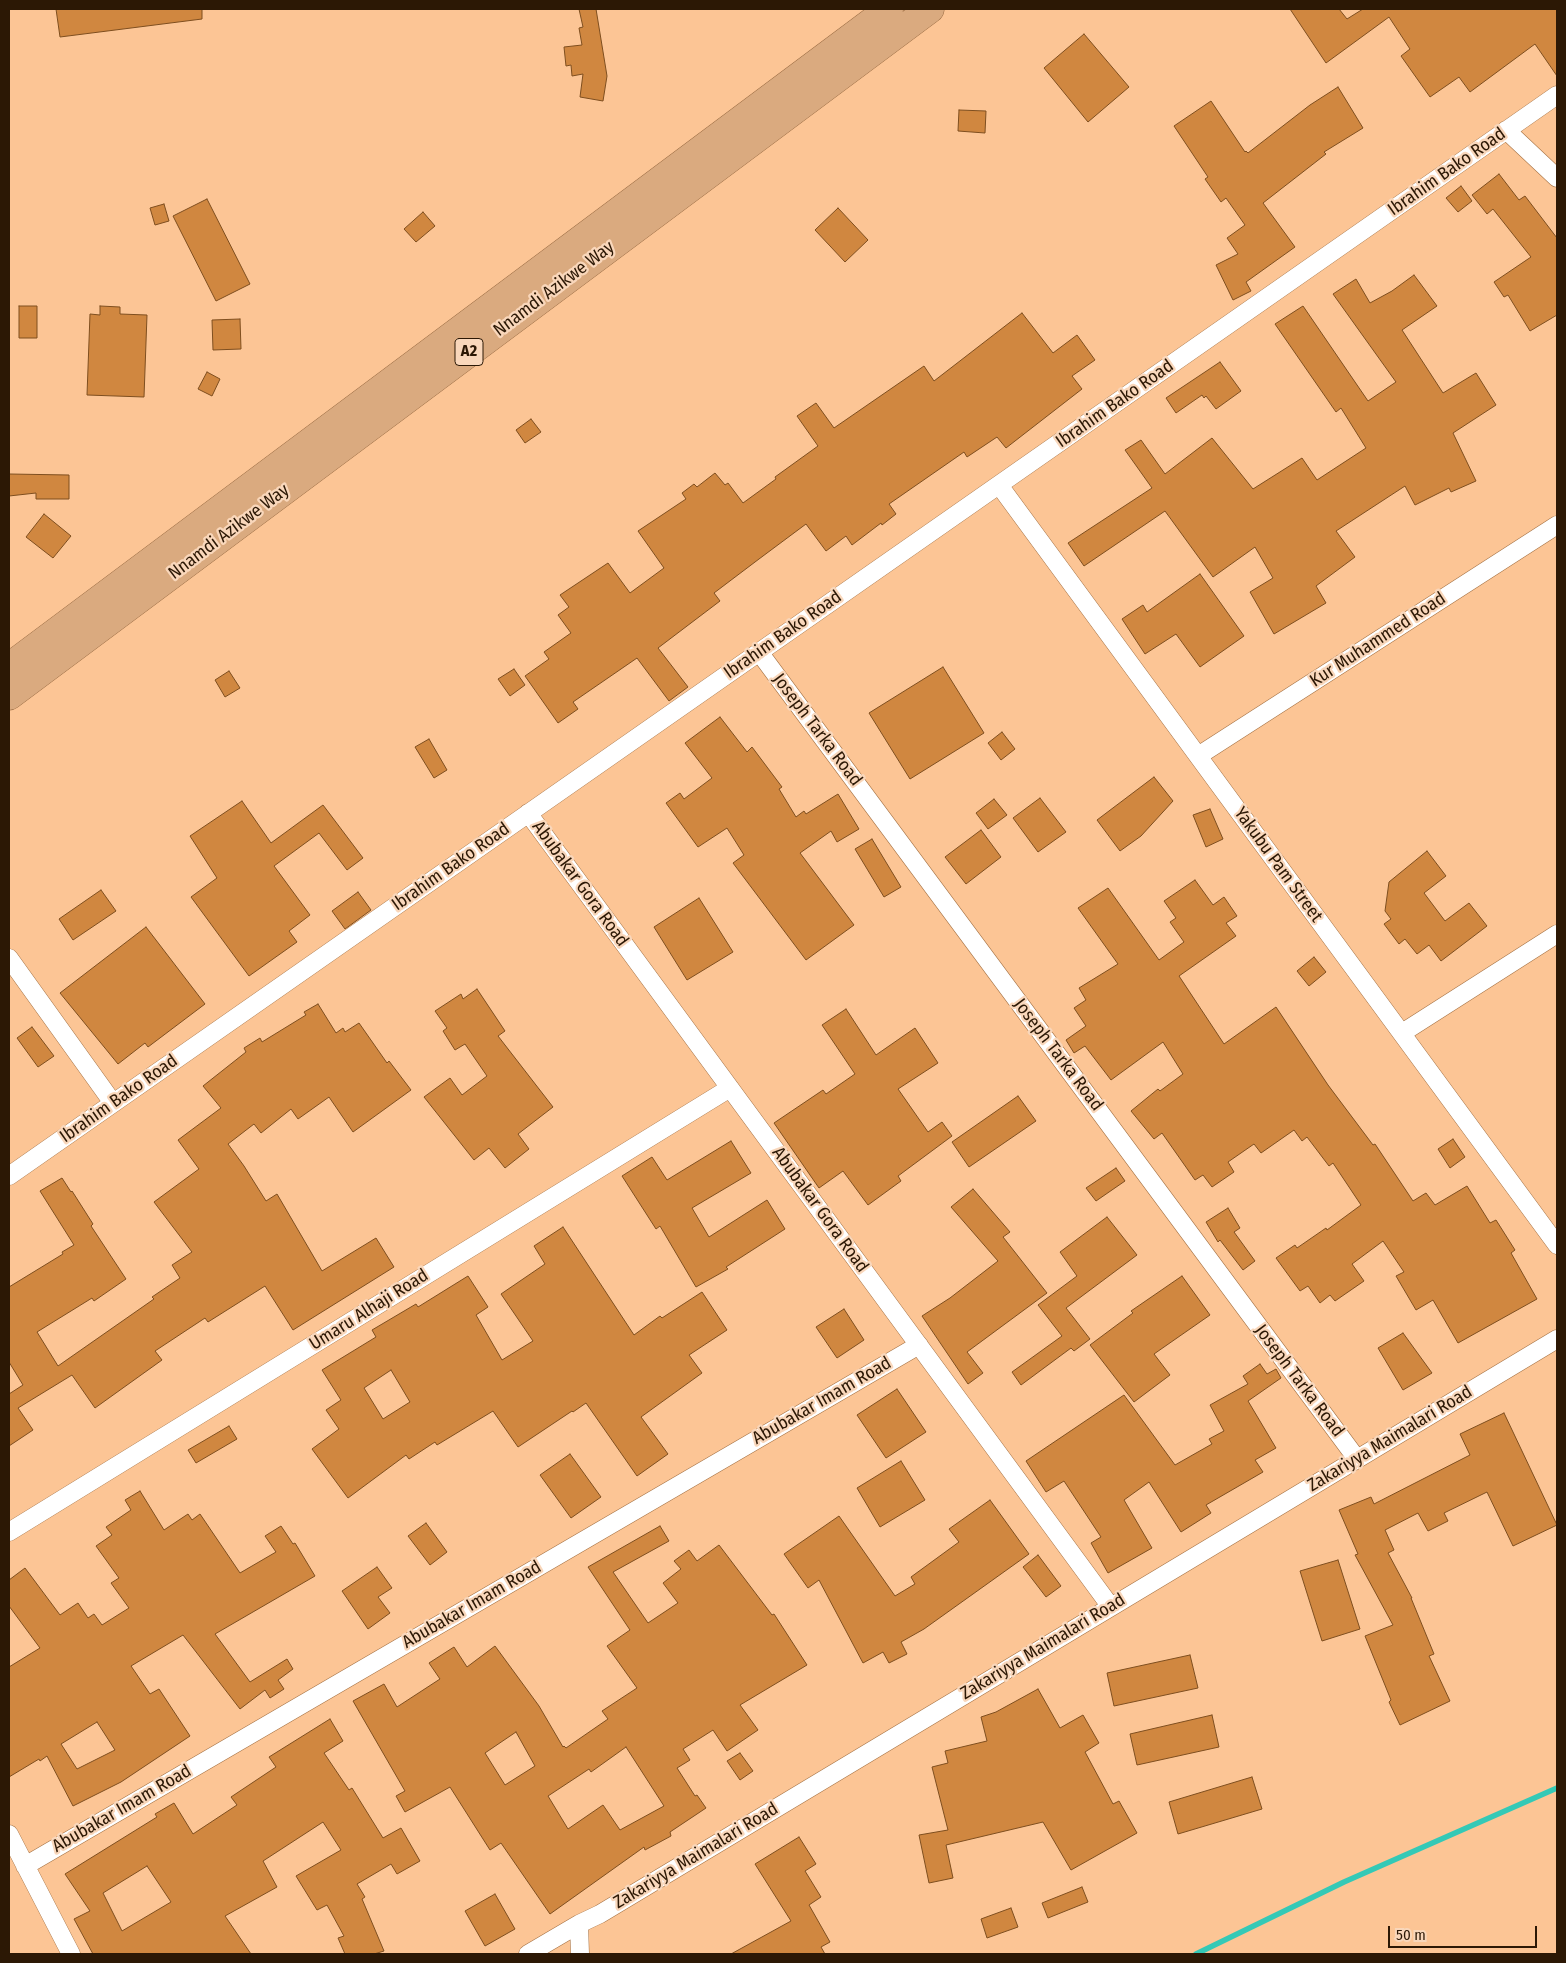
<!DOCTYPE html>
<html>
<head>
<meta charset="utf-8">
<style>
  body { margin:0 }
  #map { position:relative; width:1566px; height:1963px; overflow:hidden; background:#fcc595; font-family:"Fira Sans Condensed",sans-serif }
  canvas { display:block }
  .frame { position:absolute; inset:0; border:10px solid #2c1805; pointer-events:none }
  .scale { position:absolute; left:1388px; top:1926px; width:149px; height:22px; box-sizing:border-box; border:2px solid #2c1805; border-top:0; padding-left:6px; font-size:15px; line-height:18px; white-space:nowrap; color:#2c1805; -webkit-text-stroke:4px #f9d7bb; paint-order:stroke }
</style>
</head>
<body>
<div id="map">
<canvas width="1566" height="1963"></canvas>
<div class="frame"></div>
<div class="scale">50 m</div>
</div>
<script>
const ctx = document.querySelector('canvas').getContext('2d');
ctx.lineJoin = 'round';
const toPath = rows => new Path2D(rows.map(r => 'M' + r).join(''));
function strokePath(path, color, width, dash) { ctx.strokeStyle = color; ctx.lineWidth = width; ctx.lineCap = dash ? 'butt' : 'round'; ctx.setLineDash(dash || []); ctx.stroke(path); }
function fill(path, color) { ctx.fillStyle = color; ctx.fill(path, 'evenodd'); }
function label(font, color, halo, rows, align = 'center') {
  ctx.font = font + ' "Fira Sans Condensed",sans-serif'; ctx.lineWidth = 4.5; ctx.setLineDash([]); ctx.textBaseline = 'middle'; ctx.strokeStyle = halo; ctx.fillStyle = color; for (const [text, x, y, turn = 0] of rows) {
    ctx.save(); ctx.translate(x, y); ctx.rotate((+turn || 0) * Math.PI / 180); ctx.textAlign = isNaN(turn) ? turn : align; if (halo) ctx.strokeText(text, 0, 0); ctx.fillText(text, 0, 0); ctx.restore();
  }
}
strokePath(toPath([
  [1196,1954,1344,1882,1557,1788]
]), '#34c9b6', 5.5);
const building = toPath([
  [56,9,202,9,202,19,60,37,56,9],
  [579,9,596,9,607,76,603,101,580,97,583,74,572,76,571,65,566,66,564,47,582,45,579,28,583,27,579,9],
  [1290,9,1339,9,1347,19,1363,9,1557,9,1557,76,1535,44,1470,92,1459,77,1430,97,1401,56,1410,49,1389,17,1326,63,1290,9],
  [1084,34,1129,87,1088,122,1044,68,1084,34],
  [1338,87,1363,128,1324,152,1326,154,1263,203,1295,247,1246,282,1251,291,1233,300,1216,265,1238,254,1227,238,1245,225,1226,198,1221,202,1205,179,1208,177,1174,126,1211,101,1245,152,1246,151,1248,153,1310,105,1338,87],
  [959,110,986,111,985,133,958,131,959,110],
  [1499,174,1519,200,1525,196,1557,238,1557,315,1530,331,1508,295,1504,297,1494,282,1531,257,1493,209,1487,214,1472,195,1499,174],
  [1461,186,1472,201,1458,212,1446,198,1461,186],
  [207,199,250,284,216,301,173,216,207,199],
  [164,204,169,221,155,225,150,208,164,204],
  [838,208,868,240,845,262,815,230,838,208],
  [423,212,435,226,416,242,404,229,423,212],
  [1414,275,1437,306,1402,330,1443,393,1476,373,1496,405,1453,433,1476,481,1451,492,1449,488,1415,505,1405,486,1336,531,1355,557,1316,586,1326,603,1274,634,1250,592,1273,578,1255,547,1213,577,1165,511,1084,566,1068,543,1152,488,1125,450,1141,440,1165,474,1212,438,1253,489,1302,458,1317,480,1366,448,1341,408,1336,412,1275,324,1303,306,1368,401,1396,382,1333,294,1356,279,1370,303,1392,291,1414,275],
  [19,306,37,306,37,338,19,338,19,306],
  [100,306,120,307,120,314,147,315,144,397,87,395,90,314,100,315,100,306],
  [1022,313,1053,353,1077,335,1095,360,1072,376,1082,389,1006,448,997,437,967,457,964,452,889,504,896,514,882,525,881,523,852,545,846,536,826,551,806,524,759,559,714,593,720,601,658,648,688,687,669,701,637,658,573,702,578,709,558,723,525,676,549,659,544,652,571,633,558,615,569,607,560,595,608,563,630,593,664,568,638,531,686,499,682,493,694,484,697,487,715,473,725,485,728,483,743,503,776,479,775,477,818,446,797,416,816,403,834,428,924,366,934,381,1022,313],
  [240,319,241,349,213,350,212,320,240,319],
  [1220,362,1241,391,1216,409,1206,396,1204,398,1202,395,1176,413,1166,398,1220,362],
  [207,372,220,379,212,396,198,389,207,372],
  [531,419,541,432,525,443,516,430,531,419],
  [9,474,69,475,69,499,36,499,36,493,9,496,9,474],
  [44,514,71,536,53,558,26,537,44,514],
  [1200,574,1244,636,1200,667,1176,634,1145,654,1122,619,1143,605,1147,612,1200,574],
  [943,667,984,733,910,779,869,713,943,667],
  [514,669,525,685,510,696,498,679,514,669],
  [229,671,240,688,225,697,215,680,229,671],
  [720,717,747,752,752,747,782,787,779,789,796,817,804,811,806,814,838,794,859,829,837,842,831,831,800,853,854,925,806,960,733,863,744,855,727,828,698,847,666,803,680,793,684,799,712,778,685,743,720,717],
  [1002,732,1015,749,1001,760,988,743,1002,732],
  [429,739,447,770,434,778,415,747,429,739],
  [1154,777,1173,801,1141,836,1120,851,1097,820,1154,777],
  [1040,798,1066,832,1038,852,1013,818,1040,798],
  [994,799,1007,815,988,829,976,813,994,799],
  [242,801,271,843,323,805,363,858,347,870,319,833,274,866,310,915,289,931,297,942,249,976,191,897,217,878,190,836,242,801],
  [1210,809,1223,839,1206,847,1193,815,1210,809],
  [981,830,1001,857,966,884,945,857,981,830],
  [872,839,901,887,884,897,855,849,872,839],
  [1427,851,1446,876,1424,893,1445,921,1469,903,1487,926,1441,961,1429,945,1417,954,1405,939,1399,944,1384,924,1391,919,1385,911,1389,882,1427,851],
  [1195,880,1213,905,1224,897,1237,916,1226,923,1236,936,1179,976,1224,1044,1276,1007,1328,1085,1373,1145,1375,1144,1413,1201,1426,1193,1435,1205,1467,1186,1490,1223,1496,1220,1515,1250,1511,1253,1537,1299,1458,1343,1433,1300,1416,1310,1396,1276,1404,1272,1383,1241,1352,1264,1364,1281,1335,1301,1330,1295,1320,1303,1308,1286,1300,1291,1276,1258,1295,1245,1297,1248,1326,1228,1327,1230,1361,1205,1333,1163,1329,1166,1307,1137,1302,1141,1294,1130,1261,1153,1254,1144,1228,1162,1234,1172,1212,1187,1203,1175,1195,1180,1162,1133,1154,1139,1131,1111,1158,1089,1160,1091,1183,1074,1163,1042,1111,1080,1085,1046,1074,1053,1066,1040,1086,1026,1074,1008,1086,1000,1079,988,1118,964,1078,908,1108,888,1159,960,1184,942,1170,922,1176,918,1164,901,1195,880],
  [101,890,116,911,73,940,59,919,101,890],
  [358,892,371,910,345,929,332,911,358,892],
  [699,898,733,952,687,980,654,927,699,898],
  [146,927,205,1004,148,1047,145,1043,118,1064,60,993,146,927],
  [1314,957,1326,972,1309,986,1297,971,1314,957],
  [477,989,505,1031,498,1036,553,1107,518,1134,529,1149,505,1168,489,1148,474,1160,424,1097,450,1078,462,1095,487,1076,465,1044,455,1050,443,1031,447,1028,435,1011,461,994,463,999,477,989],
  [318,1004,336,1033,343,1028,345,1032,359,1023,387,1063,389,1061,411,1090,353,1132,329,1097,298,1119,291,1109,261,1133,254,1124,228,1144,244,1166,266,1201,277,1194,322,1271,376,1238,394,1267,293,1330,265,1286,208,1322,205,1318,155,1351,162,1360,95,1408,72,1375,18,1408,33,1430,9,1446,9,1394,23,1385,9,1362,9,1287,63,1254,62,1252,74,1245,40,1191,62,1178,71,1192,72,1191,93,1224,91,1226,126,1279,94,1301,92,1298,37,1332,58,1366,154,1299,152,1297,180,1278,172,1265,192,1252,154,1202,199,1169,178,1140,221,1108,203,1086,246,1052,244,1048,260,1038,262,1042,306,1015,304,1012,318,1004],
  [846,1009,876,1055,915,1028,938,1063,898,1089,928,1132,942,1122,952,1136,898,1176,901,1181,868,1205,843,1171,819,1188,774,1123,823,1090,826,1094,855,1074,822,1025,846,1009],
  [32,1027,54,1056,38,1067,17,1038,32,1027],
  [1018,1096,1036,1121,969,1167,952,1142,1018,1096],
  [1453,1139,1465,1157,1450,1168,1438,1149,1453,1139],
  [731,1141,751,1173,692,1208,709,1237,767,1200,785,1229,726,1267,728,1269,696,1287,660,1226,656,1229,622,1176,652,1157,667,1180,731,1141],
  [1116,1168,1125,1181,1096,1201,1086,1188,1116,1168],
  [973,1189,1010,1232,1003,1237,1047,1293,967,1352,983,1373,968,1384,922,1316,950,1298,998,1261,951,1207,973,1189],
  [1228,1208,1240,1228,1234,1232,1255,1261,1243,1270,1220,1240,1218,1242,1206,1222,1228,1208],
  [1107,1217,1137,1255,1066,1308,1090,1339,1074,1351,1071,1348,1021,1385,1012,1372,1062,1336,1038,1305,1077,1276,1060,1252,1107,1217],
  [563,1227,634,1335,660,1316,662,1318,702,1292,727,1330,689,1355,702,1373,641,1417,668,1454,637,1476,586,1403,573,1412,572,1411,518,1447,493,1411,437,1445,435,1442,409,1459,406,1455,348,1498,312,1449,339,1429,326,1410,341,1400,322,1370,376,1337,372,1330,416,1304,418,1307,468,1276,488,1307,476,1315,502,1360,533,1341,501,1294,545,1264,534,1246,563,1227],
  [391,1370,410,1402,383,1419,364,1388,391,1370],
  [1182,1276,1210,1315,1154,1354,1170,1375,1134,1402,1090,1345,1133,1313,1131,1311,1182,1276],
  [844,1309,864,1340,837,1358,816,1327,844,1309],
  [1403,1333,1432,1373,1403,1390,1378,1348,1403,1333],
  [1260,1364,1267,1374,1276,1369,1281,1378,1248,1401,1276,1448,1255,1460,1263,1472,1206,1505,1211,1513,1181,1532,1149,1482,1124,1500,1152,1548,1108,1573,1091,1543,1101,1537,1064,1481,1046,1492,1026,1461,1124,1395,1175,1465,1212,1444,1209,1439,1224,1431,1210,1405,1248,1384,1243,1376,1260,1364],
  [897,1389,926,1432,886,1458,857,1415,897,1389],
  [1504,1413,1557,1525,1513,1546,1487,1492,1444,1513,1448,1521,1428,1531,1418,1513,1385,1530,1394,1550,1388,1553,1412,1598,1411,1598,1434,1654,1429,1656,1450,1701,1400,1725,1389,1702,1391,1700,1365,1636,1393,1625,1355,1555,1358,1554,1339,1510,1371,1497,1374,1504,1470,1455,1460,1434,1504,1413],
  [229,1426,237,1439,196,1463,188,1450,229,1426],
  [570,1454,601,1497,571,1518,540,1475,570,1454],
  [901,1461,925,1500,880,1527,857,1488,901,1461],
  [140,1491,164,1530,188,1514,192,1520,200,1514,240,1573,276,1552,265,1536,281,1526,293,1544,295,1543,315,1576,215,1634,250,1682,287,1659,293,1669,278,1680,284,1689,270,1698,265,1690,240,1709,183,1635,131,1666,150,1694,159,1689,190,1736,121,1782,73,1806,47,1756,40,1761,39,1759,9,1777,9,1667,40,1648,9,1606,9,1580,25,1568,60,1615,78,1603,88,1618,94,1614,102,1625,129,1608,111,1583,119,1578,96,1546,112,1535,106,1527,131,1510,125,1500,140,1491],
  [97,1722,115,1750,77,1769,61,1744,97,1722],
  [990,1500,1029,1554,924,1629,901,1642,907,1654,889,1663,883,1652,863,1663,819,1580,808,1588,784,1554,839,1516,895,1596,915,1584,911,1577,959,1542,949,1529,990,1500],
  [426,1523,447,1552,430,1565,408,1536,426,1523],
  [660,1526,669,1541,613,1572,648,1623,678,1603,663,1583,681,1569,674,1561,689,1550,697,1561,719,1545,772,1615,774,1614,807,1665,740,1705,758,1730,727,1751,713,1730,683,1749,690,1760,677,1768,695,1796,697,1795,706,1808,670,1832,671,1836,645,1850,644,1847,550,1914,501,1843,490,1850,450,1787,405,1812,396,1796,405,1791,353,1701,384,1684,397,1707,440,1679,429,1663,454,1647,467,1667,495,1646,539,1706,563,1747,564,1746,566,1748,608,1719,602,1711,637,1688,607,1646,630,1630,588,1567,660,1526],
  [516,1732,535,1766,505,1785,485,1753,516,1732],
  [626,1747,664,1806,620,1830,603,1805,568,1829,548,1796,589,1769,591,1772,626,1747],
  [1038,1555,1061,1586,1046,1597,1023,1567,1038,1555],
  [1338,1560,1360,1629,1322,1641,1300,1571,1338,1560],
  [377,1567,392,1588,378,1597,390,1613,368,1629,342,1591,377,1567],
  [1190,1655,1198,1688,1114,1706,1107,1673,1190,1655],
  [1038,1689,1060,1728,1083,1715,1099,1743,1085,1752,1113,1804,1119,1801,1137,1833,1071,1870,1043,1822,946,1845,953,1878,929,1883,919,1835,948,1830,932,1767,948,1763,945,1751,987,1741,981,1717,996,1712,1038,1689],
  [1212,1715,1219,1747,1137,1765,1130,1734,1212,1715],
  [330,1719,343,1741,324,1753,349,1790,352,1788,383,1838,401,1828,420,1861,397,1874,391,1864,357,1884,365,1897,362,1899,384,1951,374,1954,345,1954,338,1938,344,1936,327,1905,317,1910,296,1876,341,1850,323,1822,263,1861,277,1887,225,1916,251,1954,93,1954,74,1919,90,1911,65,1874,157,1817,155,1814,174,1803,193,1834,237,1805,231,1797,276,1767,269,1757,330,1719],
  [147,1866,171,1902,122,1931,103,1893,147,1866],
  [740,1753,753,1771,740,1780,727,1761,740,1753],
  [1252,1777,1262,1809,1178,1834,1169,1802,1252,1777],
  [799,1837,816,1864,805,1871,821,1897,809,1905,830,1942,821,1947,825,1954,731,1954,791,1921,755,1864,799,1837],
  [1082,1887,1088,1902,1048,1918,1042,1903,1082,1887],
  [495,1894,515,1929,485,1946,465,1911,495,1894],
  [1011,1908,1018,1927,987,1938,981,1919,1011,1908]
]);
fill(building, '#d08740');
strokePath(building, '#7e4e1f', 1);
const minor = toPath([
  [1506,130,1557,178],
  [999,485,1557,1245],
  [759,652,1357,1459],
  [1198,756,1557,525],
  [528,813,1111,1607],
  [9,958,113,1103],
  [1402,1033,1557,934],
  [9,1176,1557,95],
  [9,1532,730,1088],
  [9,1834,71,1954],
  [25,1866,919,1345],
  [579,1924,580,1954],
  [528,1954,579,1924,600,1914,1557,1339]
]);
const trunk = toPath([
  [9,667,889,9],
  [9,696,930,9]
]);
strokePath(minor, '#a57244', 19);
strokePath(trunk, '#976940', 29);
strokePath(minor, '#fff', 18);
strokePath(trunk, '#daaa7f', 28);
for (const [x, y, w] of [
  [469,352,28]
]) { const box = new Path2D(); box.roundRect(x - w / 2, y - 13.5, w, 27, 4); ctx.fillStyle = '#f9d7bb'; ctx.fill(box); strokePath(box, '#2c1805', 1); }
label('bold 16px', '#2c1805', null, [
  ["A2",469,352]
]);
label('18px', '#2c1805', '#f9d7bb', [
  ["Ibrahim Bako Road",1447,172,-35],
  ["Nnamdi Azikwe Way",554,289,-37],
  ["Ibrahim Bako Road",1115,404,-35],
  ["Nnamdi Azikwe Way",229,532,-37],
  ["Ibrahim Bako Road",783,635,-35],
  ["Kur Muhammed Road",1378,640,-33],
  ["Joseph Tarka Road",817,730,53],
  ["Yakubu Pam Street",1278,865,54],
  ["Ibrahim Bako Road",451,867,-35],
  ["Abubakar Gora Road",580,884,54],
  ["Joseph Tarka Road",1058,1055,53],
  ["Ibrahim Bako Road",119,1099,-35],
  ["Abubakar Gora Road",820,1210,54],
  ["Umaru Alhaji Road",369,1310,-32],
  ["Joseph Tarka Road",1299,1381,53],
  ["Abubakar Imam Road",822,1401,-30],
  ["Zakariyya Maimalari Road",1390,1439,-31],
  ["Abubakar Imam Road",472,1605,-30],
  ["Zakariyya Maimalari Road",1043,1647,-31],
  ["Abubakar Imam Road",122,1809,-30],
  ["Zakariyya Maimalari Road",696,1856,-31]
]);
</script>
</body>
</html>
